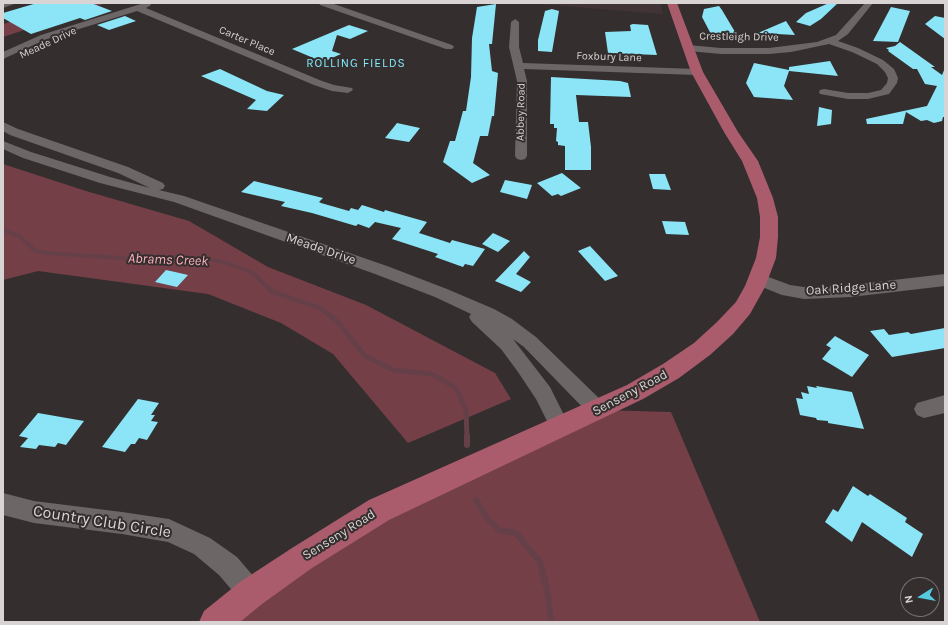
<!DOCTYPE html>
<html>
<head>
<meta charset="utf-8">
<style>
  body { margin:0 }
  #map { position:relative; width:948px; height:625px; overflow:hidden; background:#342e2e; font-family:Karla,sans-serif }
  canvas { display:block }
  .frame { position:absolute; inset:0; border:4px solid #d8d4d4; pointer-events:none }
  .north { position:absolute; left:900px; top:577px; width:40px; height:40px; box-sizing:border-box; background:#342e2e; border:1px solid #767070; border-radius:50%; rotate:259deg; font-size:11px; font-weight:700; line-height:16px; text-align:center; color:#d8d4d4 }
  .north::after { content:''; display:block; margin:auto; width:14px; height:18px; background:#55cade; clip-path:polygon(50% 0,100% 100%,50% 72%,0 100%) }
</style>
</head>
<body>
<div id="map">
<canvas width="948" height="625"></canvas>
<div class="frame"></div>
<div class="north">N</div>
</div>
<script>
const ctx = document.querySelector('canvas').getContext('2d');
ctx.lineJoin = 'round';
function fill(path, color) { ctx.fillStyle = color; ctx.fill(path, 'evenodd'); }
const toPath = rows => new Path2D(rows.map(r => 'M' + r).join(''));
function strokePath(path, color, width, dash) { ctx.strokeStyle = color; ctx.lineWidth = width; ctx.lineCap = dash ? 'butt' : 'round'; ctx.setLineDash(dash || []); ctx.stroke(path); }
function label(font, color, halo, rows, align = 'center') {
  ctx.font = font + ' Karla,sans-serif'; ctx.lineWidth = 4; ctx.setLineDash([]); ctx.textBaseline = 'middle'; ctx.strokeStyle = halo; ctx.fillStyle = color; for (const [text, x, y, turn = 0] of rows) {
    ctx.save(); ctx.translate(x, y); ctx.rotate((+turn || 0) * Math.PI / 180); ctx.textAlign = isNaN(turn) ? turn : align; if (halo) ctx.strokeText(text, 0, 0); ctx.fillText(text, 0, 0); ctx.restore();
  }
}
fill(toPath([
  [527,3,660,3,663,14]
]), '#423436');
fill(toPath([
  [73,3,106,3,3,37,3,24],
  [3,164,86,191,189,221,268,267,366,305,495,373,511,399,408,443,333,354,281,323,208,294,38,271,3,280],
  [598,410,671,412,760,622,221,622,343,531]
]), '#753f48');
strokePath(toPath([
  [3,230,19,236,35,251,48,253,135,259,171,257,205,259,224,262,253,273,267,287]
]), '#654049', 4);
strokePath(toPath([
  [266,286,273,292,320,308,337,321,365,356,393,370,432,374,456,388,466,410,467,437]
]), '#654049', 5);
strokePath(toPath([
  [467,436,467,445],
  [476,500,487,518,499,530,516,533,540,562,548,594,551,622]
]), '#654049', 6);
fill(toPath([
  [37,3,91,3,112,11,85,20,80,18,31,34,3,18,3,13],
  [829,3,838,3,821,19,810,26,796,22,806,13],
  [496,4,492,44,489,44,492,71,498,73,494,116,492,116,488,136,480,136,473,163,490,175,472,183,443,162,450,141,455,141,463,111,466,111,471,77,472,38,477,7],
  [719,6,722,10,738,37,712,36,702,17,704,9],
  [891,7,910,11,898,42,873,41],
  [552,9,559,11,552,52,538,51,538,40,545,11],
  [125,16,136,21,109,30,97,25],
  [935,16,945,18,945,39,925,24],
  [786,21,795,35,758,33],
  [633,24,648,25,657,55,608,53,605,32,631,31,630,25],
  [349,25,368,31,350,39,337,35,332,51,341,54,323,62,292,49],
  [900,42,935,67,931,67,942,75,945,68,945,117,943,117,942,121,934,123,927,120,921,121,906,112,903,124,867,124,866,119,927,106,937,86,925,84,917,69,913,69,888,51,889,50,886,48,895,46],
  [830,61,838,76,789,71,784,86,793,100,754,97,746,83,754,63,789,70,789,67],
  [220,69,267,91,284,95,267,111,247,109,256,100,201,76],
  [551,77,620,81,628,83,631,97,576,95,579,122,588,122,591,147,591,170,565,170,565,146,558,145,558,142,556,141,557,128,554,128,554,124,550,124],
  [819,107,832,110,831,124,817,126],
  [397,123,420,128,409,142,385,138],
  [562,173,581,188,561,196,558,194,552,196,537,183],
  [649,174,665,174,671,190,653,189],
  [505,180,532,185,527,199,500,192],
  [254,181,323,198,319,202,321,203,349,211,351,208,358,210,362,205,384,212,385,210,427,222,419,233,450,243,452,240,485,249,473,266,465,264,463,267,435,257,438,254,392,239,401,228,375,222,369,228,358,224,356,226,312,213,281,206,285,202,241,192],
  [662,221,685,222,689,235,666,234],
  [493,233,510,241,498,252,482,244],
  [590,246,618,276,605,281,578,251],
  [524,251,530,257,516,274,531,282,521,292,495,281],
  [166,270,175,272,188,275,177,287,155,282],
  [945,328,945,348,892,357,870,331,884,329,889,335,908,332,911,334],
  [835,336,869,355,852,377,822,359,831,348,826,345],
  [807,386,817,388,816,386,852,392,864,429,828,423,828,421,817,420,816,418,800,415,796,398,803,399,801,392,809,394],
  [138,399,159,403,151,415,155,415,151,421,158,422,147,440,139,438,135,444,131,444,125,452,102,447],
  [38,413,84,421,66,445,58,443,55,447,39,445,36,449,20,447,28,438,19,436],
  [853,486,868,496,870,494,907,518,905,522,923,534,912,557,862,522,852,542,825,522,833,509,838,512]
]), '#8be5f6');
fill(toPath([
  [3,3,17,3,3,8,3,3],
  [144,3,150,3,151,5,146,8,322,81,334,85,352,88,353,90,348,93,332,91,314,85,137,11,47,39,3,59,3,52,41,35,144,3],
  [319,3,331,3,452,45,454,47,452,49,446,49,320,5,319,3],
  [865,3,873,3,848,34,838,41,858,48,883,60,894,69,898,78,897,83,889,94,868,99,848,99,820,94,819,92,820,90,824,89,848,93,868,93,881,90,887,83,888,78,885,72,877,64,852,52,829,44,791,52,769,54,721,54,688,51,683,48,688,45,721,48,769,48,817,42,836,35,865,3],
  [515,19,519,22,519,47,523,63,697,69,702,72,697,75,524,69,527,81,527,156,525,159,521,160,517,159,515,156,517,81,509,47,511,22,515,19],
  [3,122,18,129,128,167,163,183,165,186,163,189,159,190,184,196,387,266,447,289,494,309,512,319,536,337,605,404,608,410,605,416,598,419,591,416,524,347,513,339,550,387,570,427,567,433,560,436,553,433,536,399,518,372,501,349,472,322,469,317,471,314,435,297,375,274,174,202,100,183,23,158,3,149,3,141,31,152,110,177,150,188,118,173,10,135,3,131,3,122],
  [758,273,790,285,804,287,851,285,945,274,945,286,851,297,804,299,782,295,752,283,750,279,752,275,758,273],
  [945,395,945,413,924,418,917,415,914,409,917,403,945,395],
  [3,493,34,501,122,512,169,519,210,538,237,557,260,584,263,593,260,602,251,605,242,602,219,575,194,554,168,542,122,534,34,523,3,515,3,493]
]), '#6d6666');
fill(toPath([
  [667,3,677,3,703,72,738,132,758,161,773,198,778,217,778,237,776,258,765,287,750,314,733,334,710,355,679,378,643,399,389,520,312,568,262,604,240,622,199,622,204,611,240,582,292,548,369,500,627,385,663,364,694,343,717,322,736,302,745,286,756,258,760,237,760,217,757,198,742,161,724,132,691,72,667,3]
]), '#aa5c6d');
label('11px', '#d8d4d4', '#342e2e', [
  ["Crestleigh Drive",739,37,1],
  ["Carter Place",247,41,23],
  ["Meade Drive",48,43,-25],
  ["Foxbury Lane",609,57,2],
  ["Abbey Road",521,112,-89]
]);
ctx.letterSpacing = '1px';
label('12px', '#83eafd', '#342e2e', [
  ["ROLLING FIELDS",356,64]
]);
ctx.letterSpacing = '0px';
label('13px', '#d8d4d4', '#342e2e', [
  ["Meade Drive",321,249,19],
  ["Oak Ridge Lane",851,288,-4],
  ["Senseny Road",630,393,-28],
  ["Senseny Road",339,535,-32]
]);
label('italic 14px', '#feaeba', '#342e2e', [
  ["Abrams Creek",168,260,2]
]);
label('16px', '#d8d4d4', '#342e2e', [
  ["Country Club Circle",102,522,9]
]);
</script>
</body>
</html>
